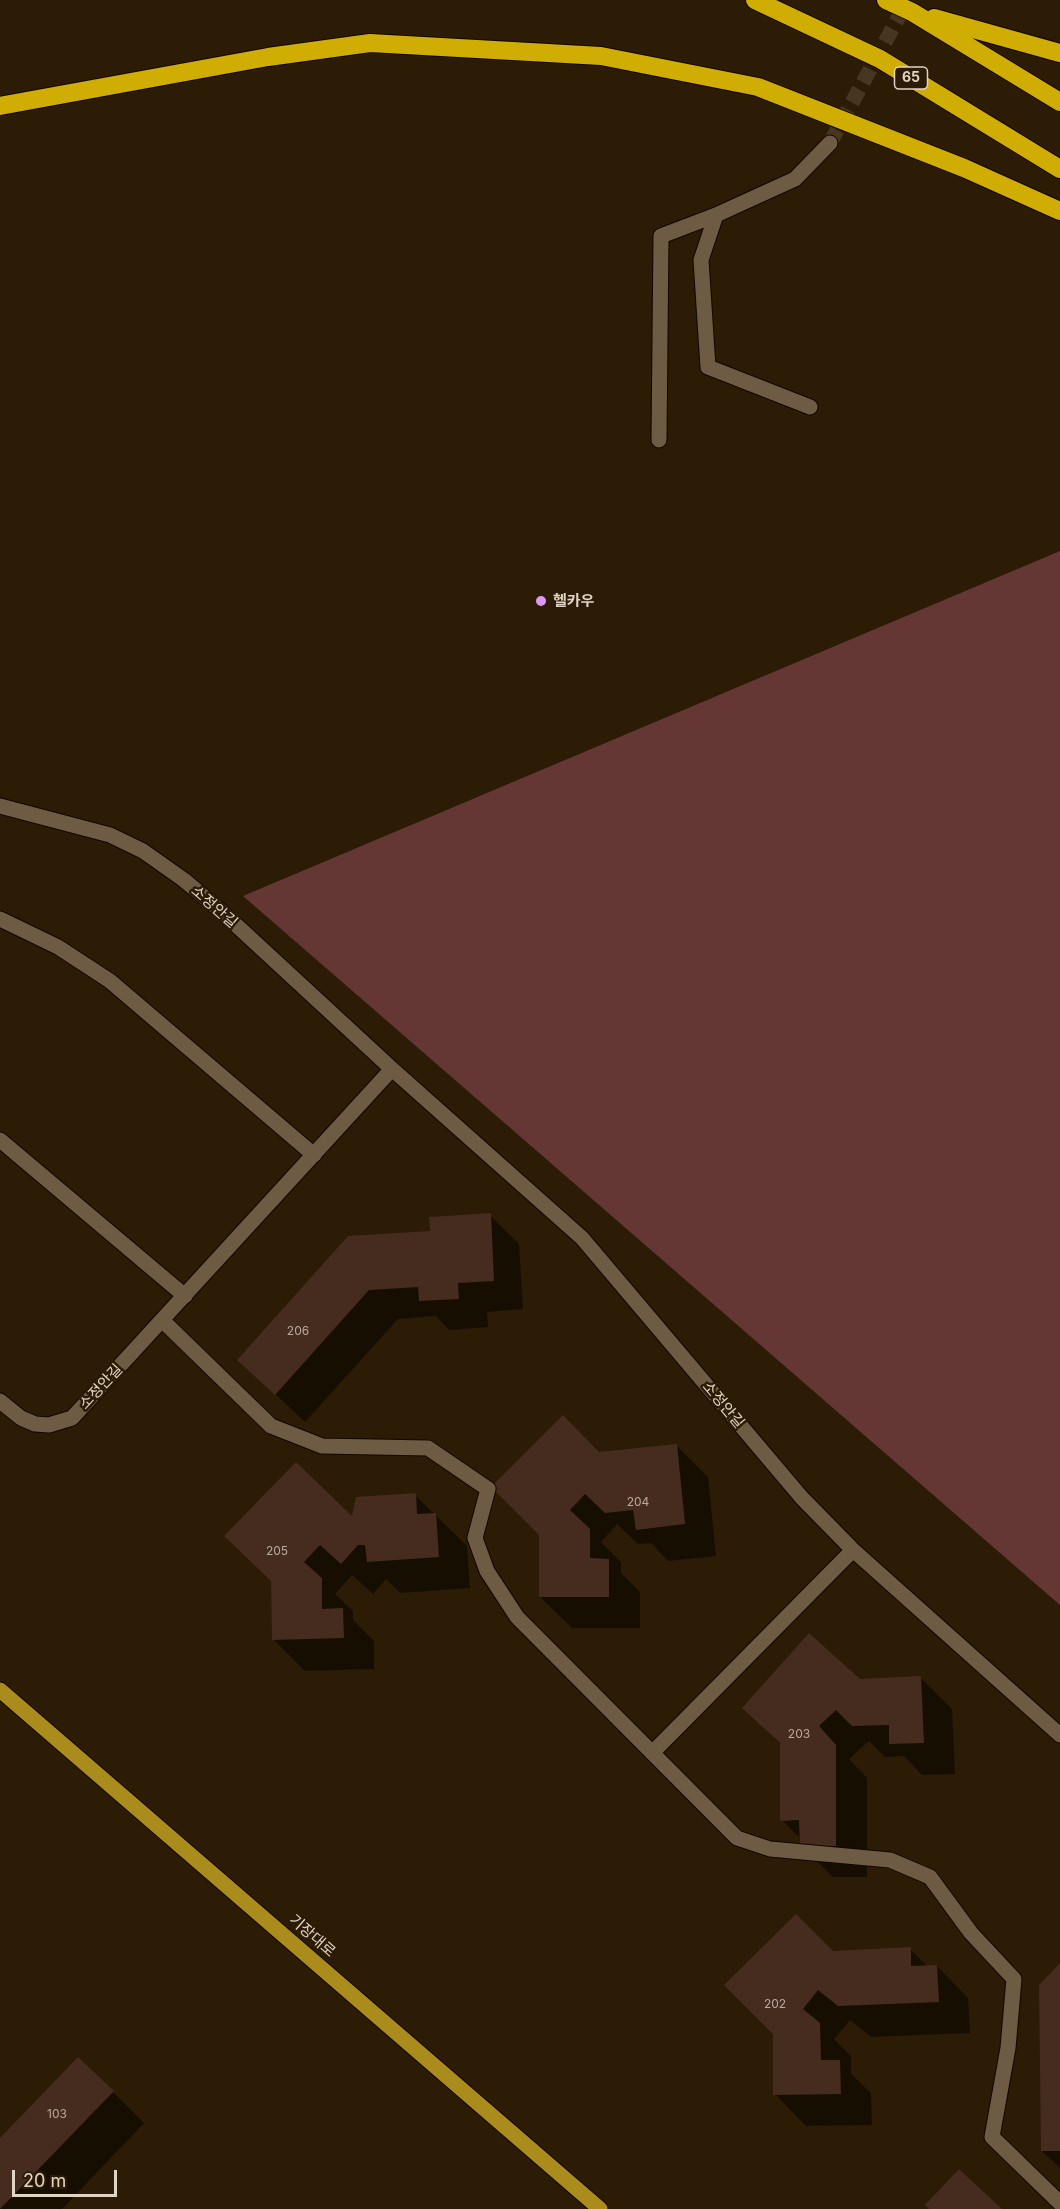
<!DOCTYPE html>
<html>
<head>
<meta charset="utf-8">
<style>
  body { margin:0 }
  #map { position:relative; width:1060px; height:2209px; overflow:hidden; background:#2c1b05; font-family:Inter,sans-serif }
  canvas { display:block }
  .scale { position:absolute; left:12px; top:2170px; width:105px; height:27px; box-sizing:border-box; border:3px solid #e0d4c7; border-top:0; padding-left:8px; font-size:18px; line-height:21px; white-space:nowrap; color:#e0d4c7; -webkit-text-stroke:4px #2c1b05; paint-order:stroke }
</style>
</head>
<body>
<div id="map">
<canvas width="1060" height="2209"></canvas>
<div class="scale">20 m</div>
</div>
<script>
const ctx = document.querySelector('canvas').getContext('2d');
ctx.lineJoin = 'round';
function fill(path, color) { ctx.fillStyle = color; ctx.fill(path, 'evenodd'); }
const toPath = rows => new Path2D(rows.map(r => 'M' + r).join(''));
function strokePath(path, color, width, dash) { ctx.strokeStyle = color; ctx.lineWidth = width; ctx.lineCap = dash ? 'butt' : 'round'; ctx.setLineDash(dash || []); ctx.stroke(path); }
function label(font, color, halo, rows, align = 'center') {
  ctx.font = font + ' Inter,"Noto Sans KR",sans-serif'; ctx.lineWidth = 5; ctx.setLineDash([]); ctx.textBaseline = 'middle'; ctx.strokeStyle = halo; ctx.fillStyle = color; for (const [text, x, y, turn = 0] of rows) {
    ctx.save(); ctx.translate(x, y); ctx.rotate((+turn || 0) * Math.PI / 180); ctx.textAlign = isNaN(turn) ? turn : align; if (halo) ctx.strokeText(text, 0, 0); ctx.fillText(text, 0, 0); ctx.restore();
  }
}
fill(toPath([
  [1060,551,1060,1605,243,896]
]), '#643734');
fill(toPath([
  [490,1215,519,1244,523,1309,487,1312,488,1327,449,1330,436,1316,398,1319,305,1422,239,1360,431,1232],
  [676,1445,708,1477,716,1556,668,1561,651,1543,638,1544,617,1524,601,1542,621,1562,621,1573,640,1592,640,1628,572,1628,540,1597,541,1535,599,1453],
  [415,1495,467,1546,470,1588,400,1593,386,1579,373,1594,352,1575,335,1594,353,1611,353,1620,374,1641,374,1669,305,1671,273,1639,272,1582,352,1519],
  [921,1678,952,1709,955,1774,922,1775,904,1756,885,1757,869,1741,849,1759,867,1778,867,1877,833,1877,801,1846,801,1839,782,1820,781,1745,744,1708,860,1680],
  [910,1949,928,1967,937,1966,968,1998,970,2033,871,2037,850,2020,834,2039,851,2056,851,2074,871,2093,872,2125,806,2126,775,2094,774,2033,832,1952],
  [1060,1965,1060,2168,1042,2151],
  [113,2092,144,2123,62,2209,0,2209,0,2140]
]), '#0007');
fill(toPath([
  [491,1213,494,1281,458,1283,459,1299,419,1301,418,1287,369,1290,275,1395,237,1360,348,1236,430,1231,429,1217],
  [563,1415,599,1452,677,1444,685,1524,636,1530,633,1510,605,1513,585,1494,570,1510,590,1529,590,1558,609,1559,609,1597,539,1597,539,1535,491,1487],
  [296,1462,352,1516,356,1497,416,1493,417,1514,436,1513,439,1557,367,1562,365,1545,358,1545,341,1564,320,1545,304,1562,322,1578,322,1609,343,1608,344,1638,272,1640,271,1581,224,1536],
  [809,1633,860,1679,921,1676,924,1743,889,1744,889,1725,852,1726,836,1710,819,1726,836,1745,836,1846,800,1846,799,1820,780,1821,780,1743,742,1708],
  [796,1914,833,1951,911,1947,911,1966,937,1965,939,2002,838,2006,818,1990,803,2009,820,2023,821,2060,840,2060,841,2094,773,2095,773,2034,724,1985],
  [1060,1963,1060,2151,1041,2151,1039,1985],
  [78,2057,114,2091,0,2209,0,2138],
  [959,2169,1002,2209,929,2209,925,2205]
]), '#452c1f');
strokePath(toPath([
  [830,143,908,0]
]), '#473722', 15, [15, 8]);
const minor = toPath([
  [810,407,708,367,701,260,716,215,795,179,830,143],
  [659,440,661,236,716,215],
  [0,806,110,835,143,851,184,880,222,912,392,1069,582,1238,802,1498,853,1550,1060,1735],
  [0,919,58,947,110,981,314,1155],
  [0,1140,185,1296],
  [163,1321,271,1426,322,1446,428,1448,488,1489,475,1538,487,1571,517,1617,737,1838,770,1849,890,1860,930,1877,971,1933,1014,1979,1008,2048,992,2137,1060,2203],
  [0,1401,21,1418,35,1424,49,1425,72,1418,392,1069],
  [652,1753,853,1550]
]);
const major = toPath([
  [0,1690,600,2209]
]);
const highway = toPath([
  [755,0,880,59,1060,169],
  [886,0,912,12,1060,102],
  [934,18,1060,53],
  [0,106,268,57,370,43,601,56,758,87,964,168,1060,211]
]);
strokePath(minor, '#140500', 17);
strokePath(major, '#140500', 17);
strokePath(highway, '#140500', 20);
strokePath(minor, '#6e5b43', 15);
strokePath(major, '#a98c1c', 15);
strokePath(highway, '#d0ad02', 18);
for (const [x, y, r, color] of [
  [541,601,6,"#db99f5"]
]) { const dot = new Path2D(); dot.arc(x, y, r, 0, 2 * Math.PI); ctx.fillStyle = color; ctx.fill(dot); strokePath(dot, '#2c1b05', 2); }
label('12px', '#b9aa9d', null, [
  ["206",298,1331],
  ["204",638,1502],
  ["205",277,1551],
  ["203",799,1734],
  ["202",775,2004],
  ["103",57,2114]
]);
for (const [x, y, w] of [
  [911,78,33]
]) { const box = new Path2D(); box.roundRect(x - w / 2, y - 11, w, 22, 4.5); ctx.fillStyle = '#2c1b05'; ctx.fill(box); strokePath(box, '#e0d4c7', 1.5); }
label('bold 14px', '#e0d4c7', null, [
  ["65",911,78]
]);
label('bold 15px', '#e0d4c7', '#2c1b05', [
  ["헬카우",553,601]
], 'left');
label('15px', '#e0d4c7', '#2c1b05', [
  ["소정안길",214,907,41],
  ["소정안길",101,1387,-47],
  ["소정안길",723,1405,50],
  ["기장대로",312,1936,41]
]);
</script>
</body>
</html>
